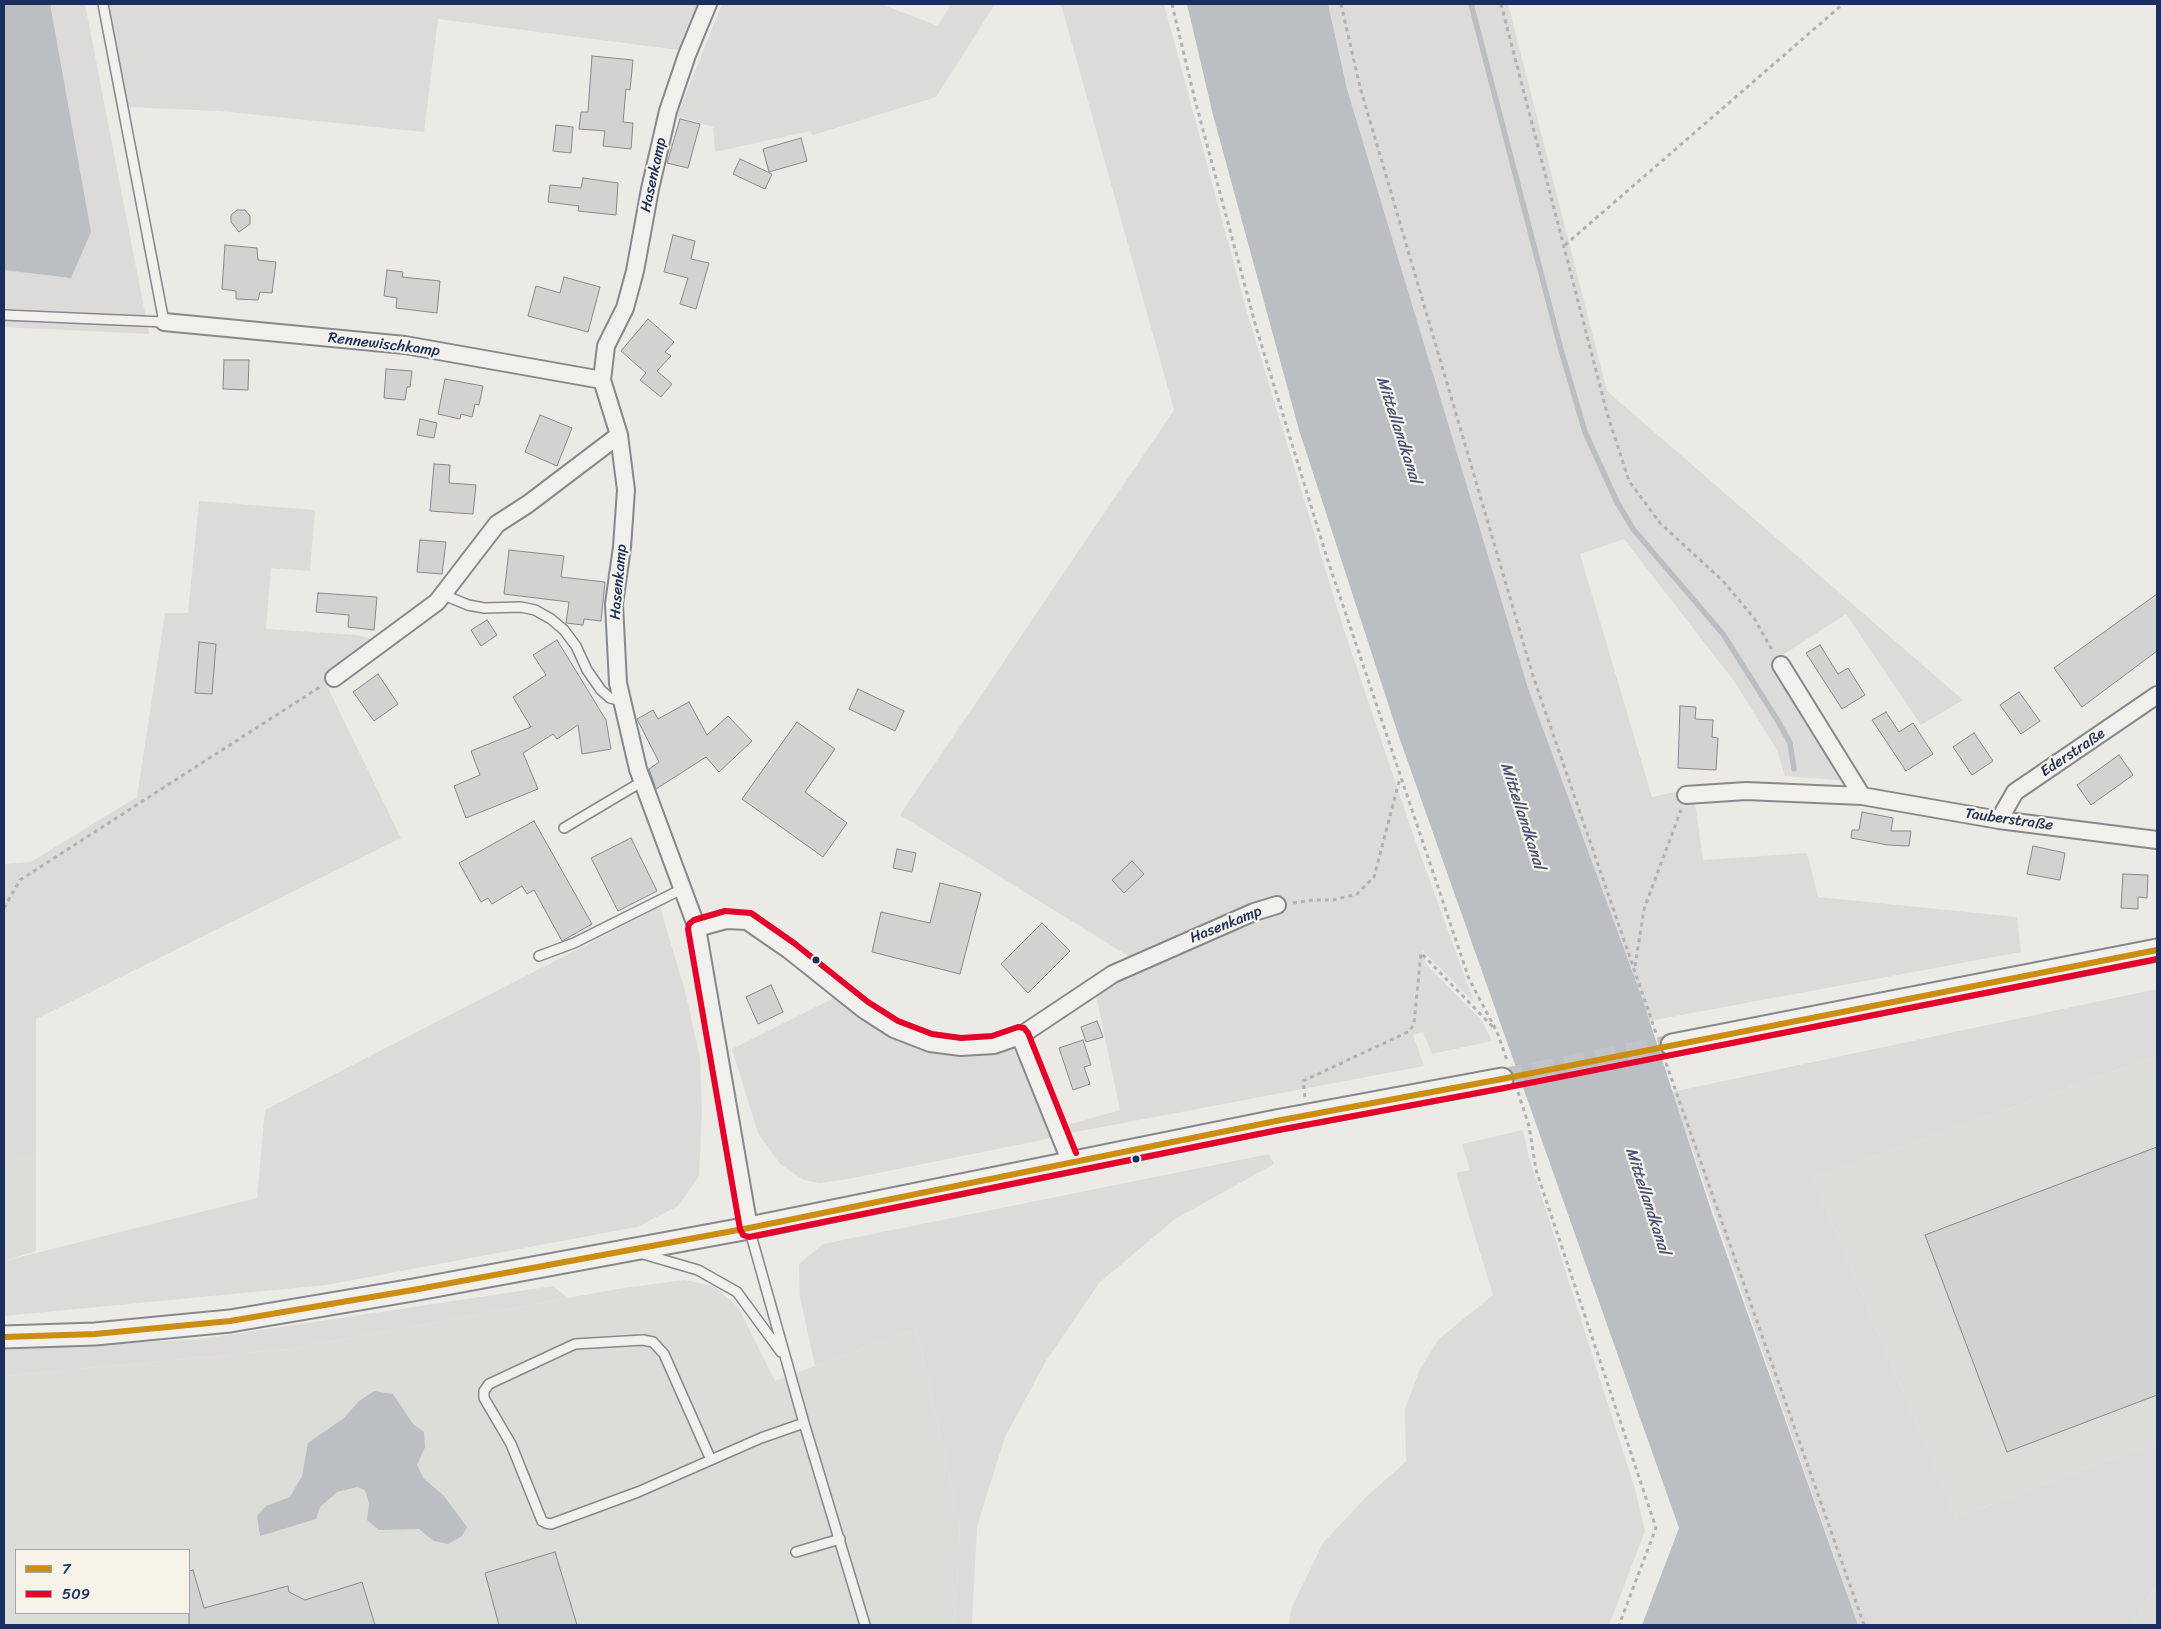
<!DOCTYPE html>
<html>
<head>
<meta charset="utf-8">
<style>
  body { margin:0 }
  #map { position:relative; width:2161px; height:1629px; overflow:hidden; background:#ebeae5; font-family:Sriracha,sans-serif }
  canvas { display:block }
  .frame { position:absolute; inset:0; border:5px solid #1b2f5e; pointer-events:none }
  .legend { position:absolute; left:15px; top:1549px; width:175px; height:65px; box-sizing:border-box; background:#f7f3e8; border:1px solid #9fa5b1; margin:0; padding:6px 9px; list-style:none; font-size:15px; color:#1b2f5e }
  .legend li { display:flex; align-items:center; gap:10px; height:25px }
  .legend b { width:25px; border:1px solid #9fa5b1 }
</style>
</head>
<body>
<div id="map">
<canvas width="2161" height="1629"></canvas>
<div class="frame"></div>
<ul class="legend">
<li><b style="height:6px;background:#cb8e13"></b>7</li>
<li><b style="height:6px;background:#e4002b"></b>509</li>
</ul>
</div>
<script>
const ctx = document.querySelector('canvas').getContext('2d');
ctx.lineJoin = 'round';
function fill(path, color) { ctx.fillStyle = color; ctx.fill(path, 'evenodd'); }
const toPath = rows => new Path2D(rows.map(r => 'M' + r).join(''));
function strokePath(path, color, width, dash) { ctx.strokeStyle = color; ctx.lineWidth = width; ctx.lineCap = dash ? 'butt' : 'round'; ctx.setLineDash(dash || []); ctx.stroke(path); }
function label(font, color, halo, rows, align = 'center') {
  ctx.font = font + ' Sriracha,sans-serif'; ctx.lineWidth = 4.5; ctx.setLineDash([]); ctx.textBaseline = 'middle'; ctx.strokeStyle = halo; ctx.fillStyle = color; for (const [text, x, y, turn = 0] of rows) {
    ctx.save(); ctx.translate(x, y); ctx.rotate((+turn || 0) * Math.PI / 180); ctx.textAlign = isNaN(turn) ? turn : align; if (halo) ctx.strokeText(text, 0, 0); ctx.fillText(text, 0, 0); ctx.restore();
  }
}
fill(toPath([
  [2157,1056,2157,1442,1956,1518,1813,1178],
  [36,1156,36,1251,4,1261,4,1163],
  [685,1280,714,1286,738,1307,775,1381,917,1328,960,1524,955,1625,4,1625,4,1376,288,1349,623,1288],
  [16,1550,189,1550,189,1613,16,1613],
  [2157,1585,2157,1625,2131,1625]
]), '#dcdcd9');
fill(toPath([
  [4,4,85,4,149,334,4,327],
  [108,4,697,4,679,50,438,19,424,132,219,111,128,107],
  [722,4,881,4,938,26,951,4,995,4,936,97,813,135,810,131,715,152,713,127,677,116],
  [1061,4,1164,4,1246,309,1343,627,1415,840,1474,1002,1422,950,1426,964,1482,1021,1492,1041,1432,1054,1423,1032,1413,1035,1424,1066,1065,1134,1061,1127,1120,1110,1093,980,1130,957,900,815,1174,410],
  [1328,4,1508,4,1607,391,1963,700,1921,725,1846,614,1775,660,1849,781,1785,776,1777,750,1734,681,1624,539,1580,554,1652,797,1693,788,1703,860,1807,853,1818,897,2017,917,2021,952,1649,1021,1528,688,1347,89],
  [199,501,315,510,310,571,271,568,266,629,357,635,385,643,327,686,401,838,36,1019,36,1156,4,1163,4,864,31,862,137,797,165,613,188,613],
  [660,907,685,991,700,1058,702,1112,699,1176,678,1206,637,1227,326,1285,4,1316,4,1261,257,1198,265,1110],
  [2157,989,2157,1056,1813,1178,1956,1518,2157,1442,2157,1585,2131,1625,1858,1625,1672,1092],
  [836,997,887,1032,1012,1045,1052,1138,848,1179,820,1183,804,1180,796,1175,780,1164,758,1133,732,1049],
  [1523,1130,1529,1157,1635,1489,1645,1531,1609,1625,1289,1625,1291,1609,1323,1543,1368,1495,1406,1462,1405,1409,1420,1369,1439,1339,1493,1295,1456,1173,1470,1170,1462,1144],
  [1269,1154,1274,1164,1175,1219,1099,1283,1046,1361,1005,1437,977,1526,972,1625,955,1625,960,1524,917,1328,815,1366,800,1297,799,1264,823,1244],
  [553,1286,568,1298,288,1349,4,1376,4,1350,201,1339]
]), '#dcdbd9');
fill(toPath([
  [4,4,50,4,91,232,71,278,4,270],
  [1187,4,1328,4,1347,89,1528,688,1642,998,1712,1213,1858,1625,1642,1625,1679,1528,1398,734,1299,430,1213,115],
  [374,1391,393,1394,413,1424,424,1432,425,1447,417,1465,424,1479,443,1495,467,1527,462,1536,448,1544,434,1541,419,1529,379,1530,367,1520,369,1503,365,1490,357,1487,337,1492,320,1507,316,1519,260,1536,257,1516,266,1506,290,1497,302,1476,308,1443,344,1418,359,1401]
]), '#bbbec3');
strokePath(toPath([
  [1471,4,1561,350,1585,432,1617,502,1633,529,1723,634,1778,721,1790,743,1794,769]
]), '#bbbec3', 5.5);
const building = toPath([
  [592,56,633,60,630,90,626,89,623,122,633,123,631,149,603,146,605,131,579,129,581,112,588,112,592,56],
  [680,119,700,124,688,168,667,163,680,119],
  [556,125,573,127,571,153,553,151,556,125],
  [801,138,807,161,769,172,763,149,801,138],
  [740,159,772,174,765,189,733,174,740,159],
  [583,178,618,183,616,215,578,211,579,206,548,202,550,185,581,188,583,178],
  [237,210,245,210,250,216,250,224,239,232,231,222,231,215,237,210],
  [673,235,695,241,691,259,709,263,696,309,680,304,688,278,664,272,673,235],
  [225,245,257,248,258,260,276,262,272,293,260,292,258,300,236,299,236,291,222,289,225,245],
  [387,270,403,272,402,277,440,281,437,313,396,308,397,298,384,296,387,270],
  [564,277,600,287,588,332,528,316,536,286,560,293,564,277],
  [648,319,674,342,665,352,671,356,657,371,672,384,661,397,640,380,646,373,621,351,648,319],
  [224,360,249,360,248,390,223,389,224,360],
  [386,369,412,371,410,387,407,387,405,400,384,398,386,369],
  [445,379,483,386,479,405,475,404,472,417,461,414,460,419,438,414,445,379],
  [540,415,572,428,557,466,525,452,540,415],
  [420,419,437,423,434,438,417,435,420,419],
  [434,464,450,465,449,483,476,485,473,514,430,511,434,464],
  [420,540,446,542,442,574,417,572,420,540],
  [509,550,564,556,561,577,605,582,601,621,584,619,583,625,566,623,569,602,504,594,509,550],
  [318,593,377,597,374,630,348,627,349,615,316,612,318,593],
  [2157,594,2157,651,2082,707,2054,668,2157,594],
  [487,620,497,635,481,646,471,630,487,620],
  [557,640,606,720,611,749,582,754,578,725,557,739,553,734,523,753,538,789,466,818,454,786,480,775,471,751,531,727,513,697,546,675,533,655,557,640],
  [199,642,216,644,212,694,195,693,199,642],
  [1820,645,1838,674,1848,668,1865,695,1842,709,1806,653,1820,645],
  [378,674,398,704,374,721,353,692,378,674],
  [858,689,904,711,895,731,849,709,858,689],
  [2019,692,2040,721,2021,734,2000,705,2019,692],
  [689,702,707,735,728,716,752,741,719,772,706,757,656,789,649,769,659,762,637,719,653,710,658,719,689,702],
  [1680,706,1696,707,1695,719,1713,720,1712,737,1718,738,1716,770,1678,768,1680,706],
  [1886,712,1899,732,1913,723,1933,754,1906,771,1872,720,1886,712],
  [797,722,835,749,805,792,847,823,823,857,742,799,797,722],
  [1974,733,1993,761,1972,775,1953,747,1974,733],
  [2119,755,2133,775,2091,805,2077,785,2119,755],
  [1862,812,1893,818,1891,831,1911,831,1909,846,1888,845,1851,838,1852,830,1859,830,1862,812],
  [534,821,592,924,562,941,534,890,527,894,522,886,492,904,488,898,481,902,459,863,534,821],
  [631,838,657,891,618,911,591,858,631,838],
  [2033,846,2065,853,2060,880,2027,874,2033,846],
  [897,849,916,853,912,872,893,868,897,849],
  [1132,861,1144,874,1124,893,1112,880,1132,861],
  [2123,874,2148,875,2147,898,2138,897,2138,909,2121,908,2123,874],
  [940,883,981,893,960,974,872,952,881,912,930,923,940,883],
  [1042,923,1070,951,1028,993,1001,964,1042,923],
  [771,985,783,1012,758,1024,746,997,771,985],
  [1097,1021,1103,1037,1086,1042,1081,1027,1097,1021],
  [1083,1040,1091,1065,1084,1067,1090,1084,1073,1090,1059,1048,1083,1040],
  [2157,1147,2157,1395,2007,1452,1925,1235,2157,1147],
  [555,1552,577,1625,499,1625,485,1573,555,1552],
  [193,1570,204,1608,288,1586,289,1592,305,1600,362,1582,375,1625,189,1625,189,1571,193,1570]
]);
fill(building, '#d2d2d0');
strokePath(building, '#85888f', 1);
strokePath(toPath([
  [1502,1079,1672,1045]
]), '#c1c5ca', 21, [21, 11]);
const service = toPath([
  [4,315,164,322,103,4],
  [444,595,468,605,484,608,521,607,535,610,551,619,564,630,576,646,587,670,601,690,610,698,623,701],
  [564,828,643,781],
  [539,956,574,943,682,889],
  [749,1228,804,1423,865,1625],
  [643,1254,698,1270,737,1292,781,1352],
  [711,1460,664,1354,653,1342,643,1340,575,1344,489,1384,484,1391,484,1398,511,1444,542,1521,546,1523,551,1524,638,1492,761,1438,804,1423],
  [796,1552,840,1539]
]);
const minor = toPath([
  [708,4,687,55,668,111,650,189,635,271,625,308,606,346,602,380,619,435,626,490,622,547,614,604,618,683,638,769,697,928,749,1228],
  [164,322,405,345,602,380],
  [1781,665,1862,796],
  [334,678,437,602,497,524,528,504,619,435],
  [1686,795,1746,791,1862,796,1999,820,2157,840],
  [1999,820,2015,792,2157,695],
  [697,928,726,920,747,921,789,950,863,1009,894,1029,930,1043,961,1047,994,1045,1020,1036,1113,974,1254,912,1277,905],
  [1020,1036,1071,1163]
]);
const tertiary = toPath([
  [1672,1045,2157,950],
  [4,1337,95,1334,230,1321,413,1290,749,1228,1276,1121,1502,1079]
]);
strokePath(service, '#85888f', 12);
strokePath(minor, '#85888f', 20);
strokePath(tertiary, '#85888f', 25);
strokePath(toPath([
  [1172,4,1195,100,1256,327,1327,558,1469,979,1497,1032,1507,1060],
  [1341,4,1360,87,1533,676,1656,1033],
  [1501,4,1607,413,1629,481,1660,523,1723,581,1754,618,1772,650],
  [1565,245,1843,4],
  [1293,903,1313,900,1333,900,1357,894,1374,877,1400,778],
  [4,908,20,880,320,687],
  [1635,966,1644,909,1681,810],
  [1666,1063,1864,1625],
  [1518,1092,1529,1126,1536,1170,1656,1528,1619,1625],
  [1305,1097,1303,1081,1410,1031,1414,1023,1421,953,1494,1028]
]), '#b0b1b4', 3, [4, 4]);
strokePath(service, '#f1f0ec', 9);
strokePath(minor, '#f1f0ec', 16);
strokePath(tertiary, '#f1f0ec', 21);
strokePath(toPath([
  [4,1337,95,1334,230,1321,413,1290,749,1228,1276,1121,1502,1079,2157,950]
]), '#cb8e13', 6);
strokePath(toPath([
  [1076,1153,1028,1033,1024,1028,1018,1027,992,1036,961,1038,932,1034,898,1021,868,1002,794,943,751,913,725,911,694,920,689,924,688,929,740,1229,743,1235,749,1237,1278,1130,1504,1088,2157,959]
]), '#e4002b', 6);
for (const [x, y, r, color] of [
  [816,960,4.5,"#1b2f5e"],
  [1136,1159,4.5,"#1b2f5e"]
]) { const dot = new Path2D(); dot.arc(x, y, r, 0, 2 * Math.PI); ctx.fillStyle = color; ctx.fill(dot); strokePath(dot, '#f7f3e8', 2); }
label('15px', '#1b2f5e', '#f7f3e8', [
  ["Hasenkamp",654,175,-78],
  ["Rennewischkamp",384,345,7],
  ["Hasenkamp",619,582,-85],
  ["Ederstraße",2073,753,-34],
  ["Tauberstraße",2009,820,8],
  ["Hasenkamp",1226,925,-22]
]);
label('italic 16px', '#455478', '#f7f3e8', [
  ["Mittellandkanal",1398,430,72],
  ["Mittellandkanal",1522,816,72],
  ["Mittellandkanal",1647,1201,72]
]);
</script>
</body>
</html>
